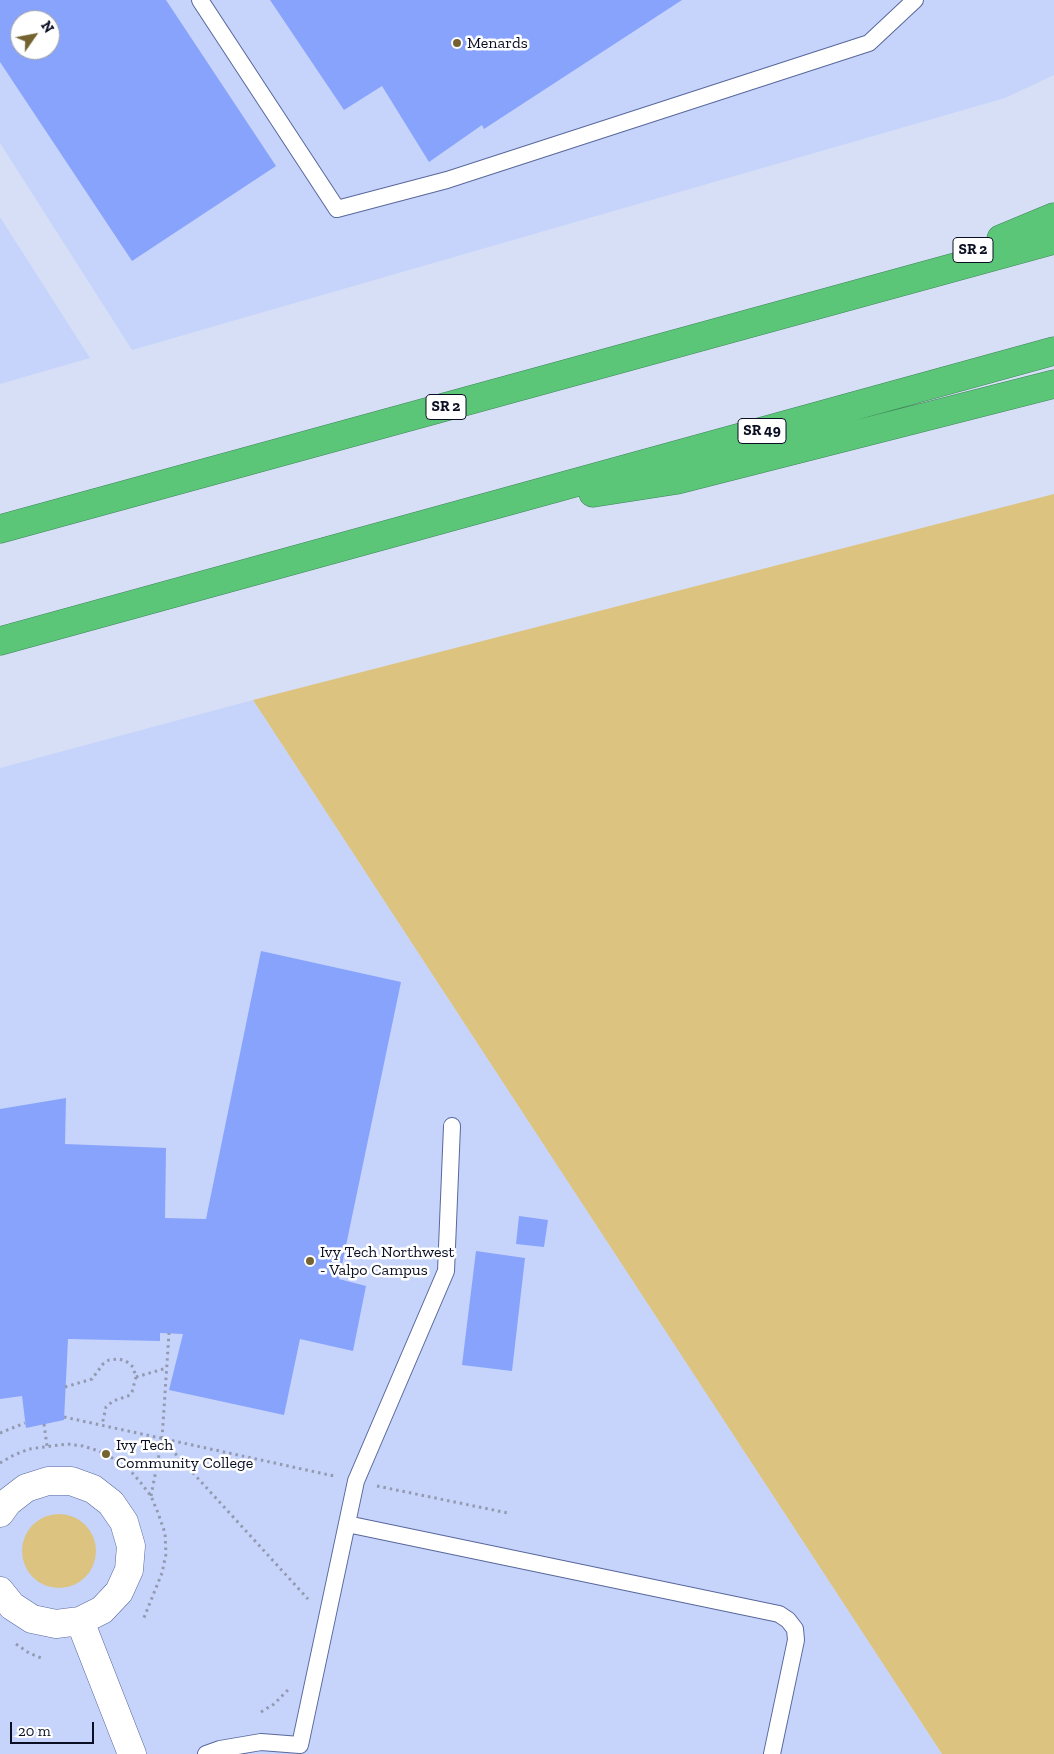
<!DOCTYPE html>
<html>
<head>
<meta charset="utf-8">
<style>
  body { margin:0 }
  #map { position:relative; width:1054px; height:1754px; overflow:hidden; background:#d7dff6; font-family:"Zilla Slab",serif }
  canvas { display:block }
  .north { position:absolute; left:10px; top:10px; width:50px; height:50px; box-sizing:border-box; background:#fff; border:1px solid #9d9fa7; border-radius:50%; rotate:57deg; font-size:14px; font-weight:700; line-height:20px; text-align:center; color:#0a0f23 }
  .north::after { content:''; display:block; margin:auto; width:18px; height:22px; background:#746331; clip-path:polygon(50% 0,100% 100%,50% 72%,0 100%) }
  .scale { position:absolute; left:10px; top:1722px; width:84px; height:22px; box-sizing:border-box; border:2px solid #0a0f23; border-top:0; padding-left:6px; font-size:15px; line-height:18px; white-space:nowrap; color:#0a0f23; -webkit-text-stroke:4px #fff; paint-order:stroke }
</style>
</head>
<body>
<div id="map">
<canvas width="1054" height="1754"></canvas>
<div class="north">N</div>
<div class="scale">20 m</div>
</div>
<script>
const ctx = document.querySelector('canvas').getContext('2d');
ctx.lineJoin = 'round';
function fill(path, color) { ctx.fillStyle = color; ctx.fill(path, 'evenodd'); }
const toPath = rows => new Path2D(rows.map(r => 'M' + r).join(''));
function strokePath(path, color, width, dash) { ctx.strokeStyle = color; ctx.lineWidth = width; ctx.lineCap = dash ? 'butt' : 'round'; ctx.setLineDash(dash || []); ctx.stroke(path); }
function label(font, color, halo, rows, align = 'center') {
  ctx.font = font + ' "Zilla Slab",serif'; ctx.lineWidth = 5; ctx.setLineDash([]); ctx.textBaseline = 'middle'; ctx.strokeStyle = halo; ctx.fillStyle = color; for (const [text, x, y, turn = 0] of rows) {
    ctx.save(); ctx.translate(x, y); ctx.rotate((+turn || 0) * Math.PI / 180); ctx.textAlign = isNaN(turn) ? turn : align; if (halo) ctx.strokeText(text, 0, 0); ctx.fillText(text, 0, 0); ctx.restore();
  }
}
fill(toPath([
  [0,0,1054,0,1054,75,1005,98,132,350,0,143],
  [20,20,50,20,50,50,20,50],
  [0,217,90,358,0,384],
  [253,700,942,1754,0,1754,0,768]
]), '#c6d4fb');
fill(toPath([
  [1054,494,1054,1754,942,1754,253,700],
  '22 1551a37 37 0 1 1 74 0a37 37 0 1 1-74 0Z'
]), '#dcc380');
fill(toPath([
  [0,0,166,0,276,166,132,261,0,62],
  [20,20,50,20,50,50,20,50],
  [270,0,682,0,484,129,482,125,429,162,382,86,344,110],
  [261,951,401,982,339,1279,366,1286,353,1351,300,1339,284,1415,169,1390,183,1334,160,1333,160,1341,68,1339,64,1420,26,1428,22,1396,0,1399,0,1109,66,1098,65,1144,166,1148,165,1218,206,1219],
  [519,1216,548,1220,544,1247,516,1244],
  [476,1251,525,1258,512,1371,462,1365]
]), '#88a3fc');
const service = toPath([
  [200,0,337,209,447,180,869,43,915,0],
  [347,1524,779,1614,788,1620,795,1629,796,1640,772,1754],
  [206,1754,220,1749,261,1742,300,1745,356,1481,446,1271,452,1126]
]);
const minor = toPath([
  [0,1513,8,1502,26,1488,48,1481,71,1481,93,1489,111,1503,124,1522,131,1546,129,1570,119,1592,102,1610,80,1621,56,1624,32,1619,12,1606,0,1591],
  [80,1621,132,1754]
]);
const motorway = toPath([
  [1001,239,1054,217],
  [593,493,677,480,1054,384],
  [0,529,1054,240],
  [0,641,1054,351]
]);
strokePath(service, '#58689c', 18);
strokePath(minor, '#58689c', 29);
strokePath(motorway, '#3f855a', 29);
strokePath(toPath([
  [136,1377,167,1368],
  [65,1387,92,1379,103,1364,109,1360,119,1359,126,1361,133,1367,136,1377,132,1392,128,1396,113,1401,106,1407,102,1425],
  [64,1417,334,1476],
  [44,1424,47,1446],
  [0,1433,25,1423],
  [162,1439,308,1599],
  [0,1463,14,1455,29,1449,67,1444,83,1446,99,1451,114,1459,128,1468,141,1483,151,1496,158,1513,165,1533,166,1554,162,1573,143,1620],
  [377,1486,508,1513],
  [151,1496,162,1439,169,1333],
  [16,1644,29,1653,41,1658],
  [261,1712,274,1704,288,1690]
]), '#939ab0', 3, [2.5, 4]);
strokePath(service, '#fff', 16);
strokePath(minor, '#fff', 28);
strokePath(motorway, '#5bc578', 28);
for (const [x, y, r, color] of [
  [457,43,5,"#746331"],
  [310,1261,5,"#746331"],
  [106,1454,5,"#746331"]
]) { const dot = new Path2D(); dot.arc(x, y, r, 0, 2 * Math.PI); ctx.fillStyle = color; ctx.fill(dot); strokePath(dot, '#fff', 2); }
for (const [x, y, w] of [
  [973,250,40],
  [446,407,40],
  [762,431,48]
]) { const box = new Path2D(); box.roundRect(x - w / 2, y - 12.5, w, 25, 4); ctx.fillStyle = '#fff'; ctx.fill(box); strokePath(box, '#0a0f23', 1); }
label('bold 15px', '#0a0f23', null, [
  ["SR 2",973,250],
  ["SR 2",446,407],
  ["SR 49",762,431]
]);
label('16px', '#0a0f23', '#fff', [
  ["Menards",467,43],
  ["Ivy Tech Northwest",320,1252],
  ["- Valpo Campus",320,1270],
  ["Ivy Tech",116,1445],
  ["Community College",116,1463]
], 'left');
</script>
</body>
</html>
